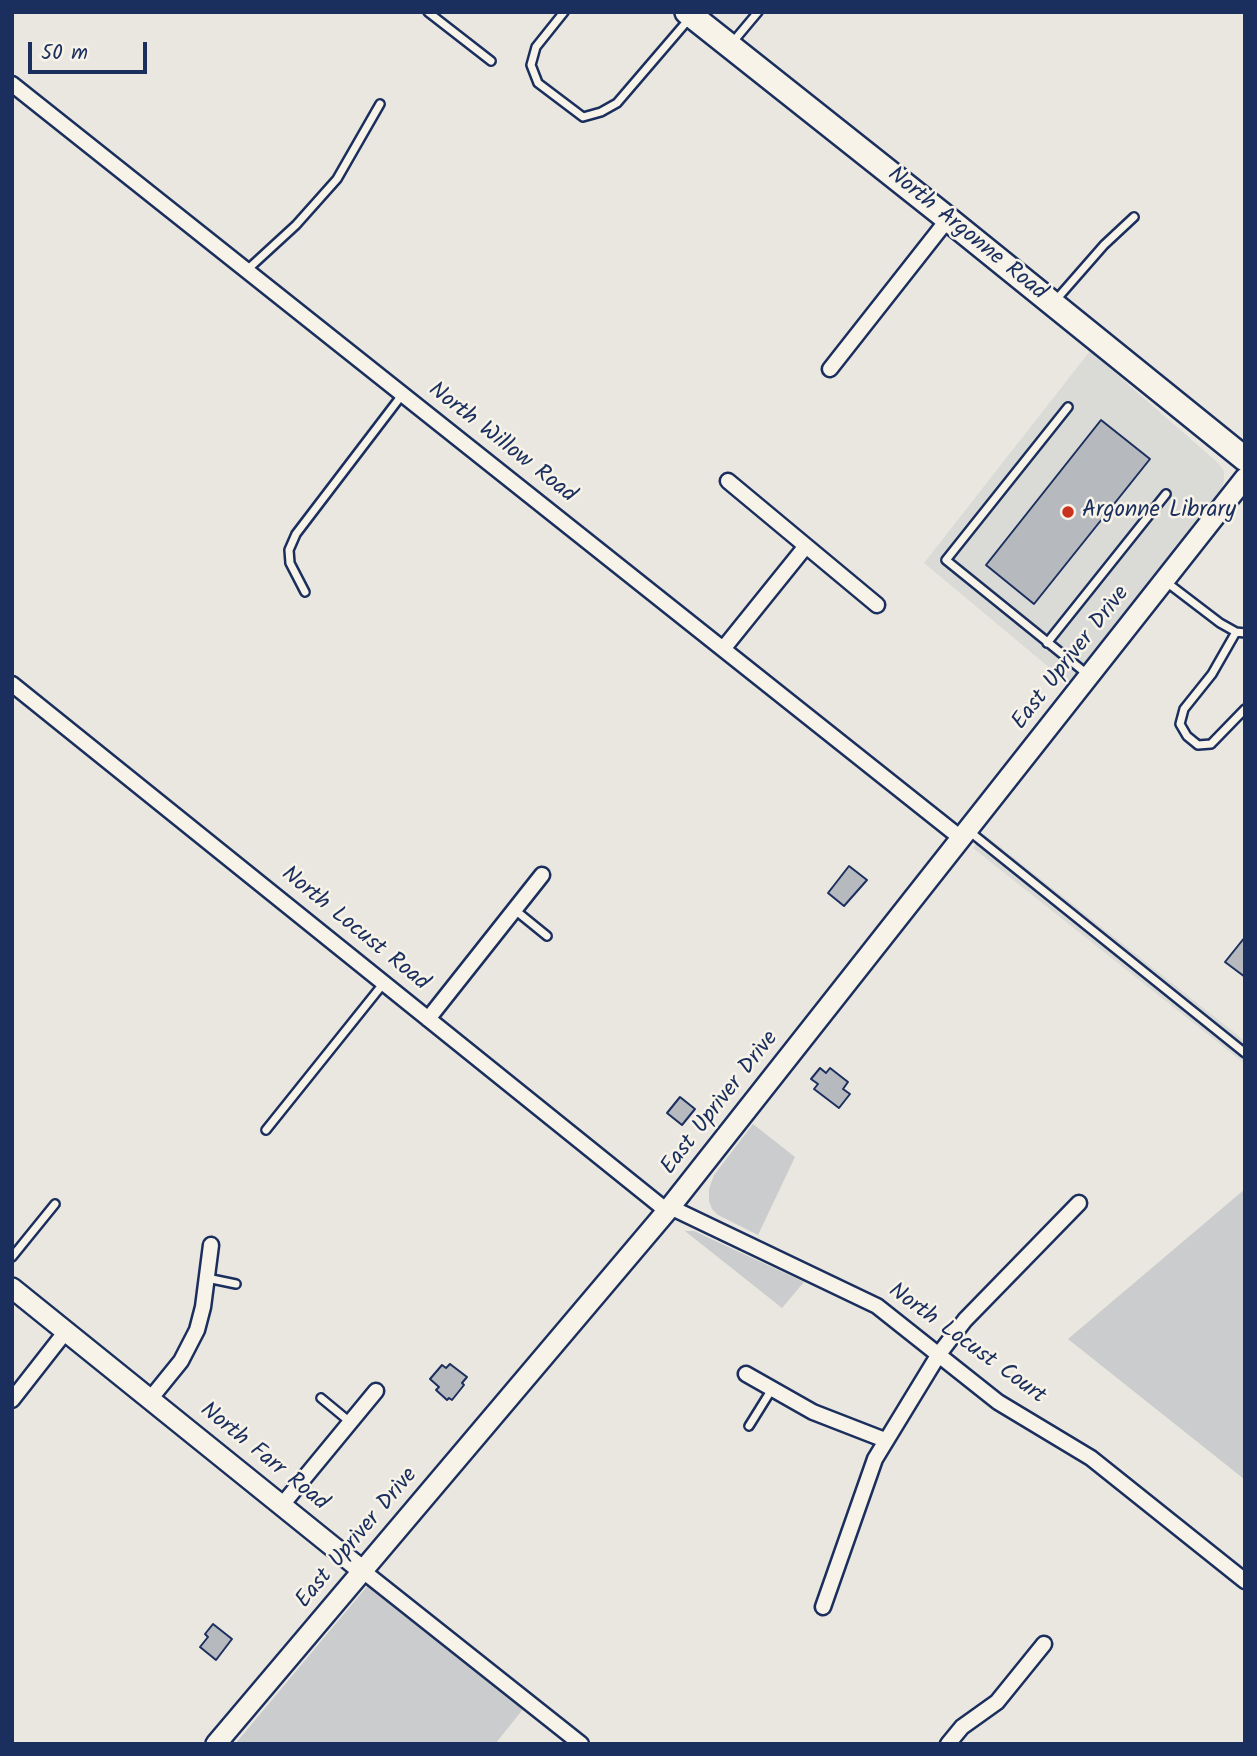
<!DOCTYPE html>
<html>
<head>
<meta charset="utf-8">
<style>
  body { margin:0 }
  #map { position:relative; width:1257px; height:1756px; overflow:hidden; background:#eae7e0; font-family:Kalam,sans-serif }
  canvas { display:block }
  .frame { position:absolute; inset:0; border:14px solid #1b2f5e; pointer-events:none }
  .scale { position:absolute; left:28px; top:42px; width:119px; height:32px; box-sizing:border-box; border:4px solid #1b2f5e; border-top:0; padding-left:9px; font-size:21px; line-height:24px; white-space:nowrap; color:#1b2f5e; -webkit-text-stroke:5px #f7f3e8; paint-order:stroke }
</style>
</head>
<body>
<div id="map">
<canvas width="1257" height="1756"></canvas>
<div class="frame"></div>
<div class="scale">50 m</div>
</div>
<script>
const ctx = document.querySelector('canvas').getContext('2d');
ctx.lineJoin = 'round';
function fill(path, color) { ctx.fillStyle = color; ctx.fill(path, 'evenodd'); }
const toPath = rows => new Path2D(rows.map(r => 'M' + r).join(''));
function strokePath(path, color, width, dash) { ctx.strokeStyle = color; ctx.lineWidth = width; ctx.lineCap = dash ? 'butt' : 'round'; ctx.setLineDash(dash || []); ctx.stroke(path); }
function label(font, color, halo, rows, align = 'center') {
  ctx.font = font + ' Kalam,sans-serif'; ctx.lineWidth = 5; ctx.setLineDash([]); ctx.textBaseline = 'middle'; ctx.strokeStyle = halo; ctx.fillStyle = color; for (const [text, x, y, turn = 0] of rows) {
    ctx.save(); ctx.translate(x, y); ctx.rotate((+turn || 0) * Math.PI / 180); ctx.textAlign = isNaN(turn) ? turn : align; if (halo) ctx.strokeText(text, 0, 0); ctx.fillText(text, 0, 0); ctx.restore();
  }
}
fill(toPath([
  [1090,351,1218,463,1224,471,1224,480,1222,488,1069,684,924,563],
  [984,834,1245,1041,1245,1064,973,848]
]), '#dadad6');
fill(toPath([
  [753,1124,795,1157,758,1235,718,1215,712,1209,709,1201,709,1189,714,1175],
  [1245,1189,1245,1478,1244,1479,1068,1339],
  [685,1231,694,1231,804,1282,782,1308],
  [369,1584,524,1708,495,1744,235,1744]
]), '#cbcccd');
const building = toPath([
  [1101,420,1150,459,1034,604,986,565,1101,420],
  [849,866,867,880,844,906,828,893,849,866],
  [1245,937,1245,977,1225,962,1245,937],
  [820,1068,826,1073,830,1068,848,1082,843,1089,850,1094,839,1108,814,1089,818,1084,811,1079,820,1068],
  [680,1097,695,1109,682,1125,667,1113,680,1097],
  [450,1364,467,1377,462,1383,464,1385,452,1400,449,1398,447,1400,436,1390,439,1387,430,1379,442,1365,446,1368,450,1364],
  [213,1624,232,1639,216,1660,200,1647,208,1637,205,1634,213,1624]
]);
fill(building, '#b6babf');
strokePath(building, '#1b2f5e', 2);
const lane = toPath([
  [428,12,491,61],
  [564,12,536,47,531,65,538,83,583,117,601,112,617,103,689,19],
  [732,43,758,12],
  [247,270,296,225,337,179,380,104],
  [1055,301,1104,245,1134,217],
  [1068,407,946,560,1087,674],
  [1165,581,1220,623,1236,632,1245,633],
  [305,592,290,563,289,550,296,534,402,395],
  [1236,632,1212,674,1184,709,1180,724,1187,736,1198,745,1211,744,1245,709],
  [1047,643,1166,494],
  [969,831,1245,1053],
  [515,910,547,936],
  [266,1130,383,984],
  [12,1257,55,1204],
  [207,1278,236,1284],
  [321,1398,350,1422],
  [749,1426,772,1389]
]);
const street = toPath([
  [12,84,962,839],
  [830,369,948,219],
  [728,481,877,605],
  [723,649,806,546],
  [12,684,667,1211],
  [428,1019,542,875],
  [670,1207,877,1306,998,1402,1091,1458,1245,1581],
  [746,1374,813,1412,885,1440],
  [151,1398,181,1361,197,1330,203,1307,211,1245],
  [12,1400,66,1331],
  [282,1505,376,1391],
  [363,1571,581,1744],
  [823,1607,875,1459,939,1354,965,1320,1079,1203],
  [948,1744,962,1727,997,1702,1044,1644]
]);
const secondary = toPath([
  [12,1288,363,1571],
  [216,1744,667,1211,1245,478]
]);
const primary = toPath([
  [687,12,948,219,1245,459]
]);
strokePath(lane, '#1b2f5e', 12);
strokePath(street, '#1b2f5e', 19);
strokePath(secondary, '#1b2f5e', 24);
strokePath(primary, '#1b2f5e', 28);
strokePath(lane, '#f7f3e8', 7);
strokePath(street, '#f7f3e8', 14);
strokePath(secondary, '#f7f3e8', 19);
strokePath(primary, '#f7f3e8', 23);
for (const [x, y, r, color] of [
  [1068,512,7,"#c8321e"]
]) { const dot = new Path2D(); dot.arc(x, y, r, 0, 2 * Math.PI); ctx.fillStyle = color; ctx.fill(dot); strokePath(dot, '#f7f3e8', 2.5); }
label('23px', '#1b2f5e', '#f7f3e8', [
  ["North Argonne Road",966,235,39],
  ["North Willow Road",501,444,38],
  ["East Upriver Drive",1072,659,-52],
  ["North Locust Road",354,930,39],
  ["East Upriver Drive",721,1104,-52],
  ["North Locust Court",966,1345,36],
  ["North Farr Road",263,1458,39],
  ["East Upriver Drive",358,1539,-50]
]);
label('23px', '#1b2f5e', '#f7f3e8', [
  ["Argonne Library",1082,512]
], 'left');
</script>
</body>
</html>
